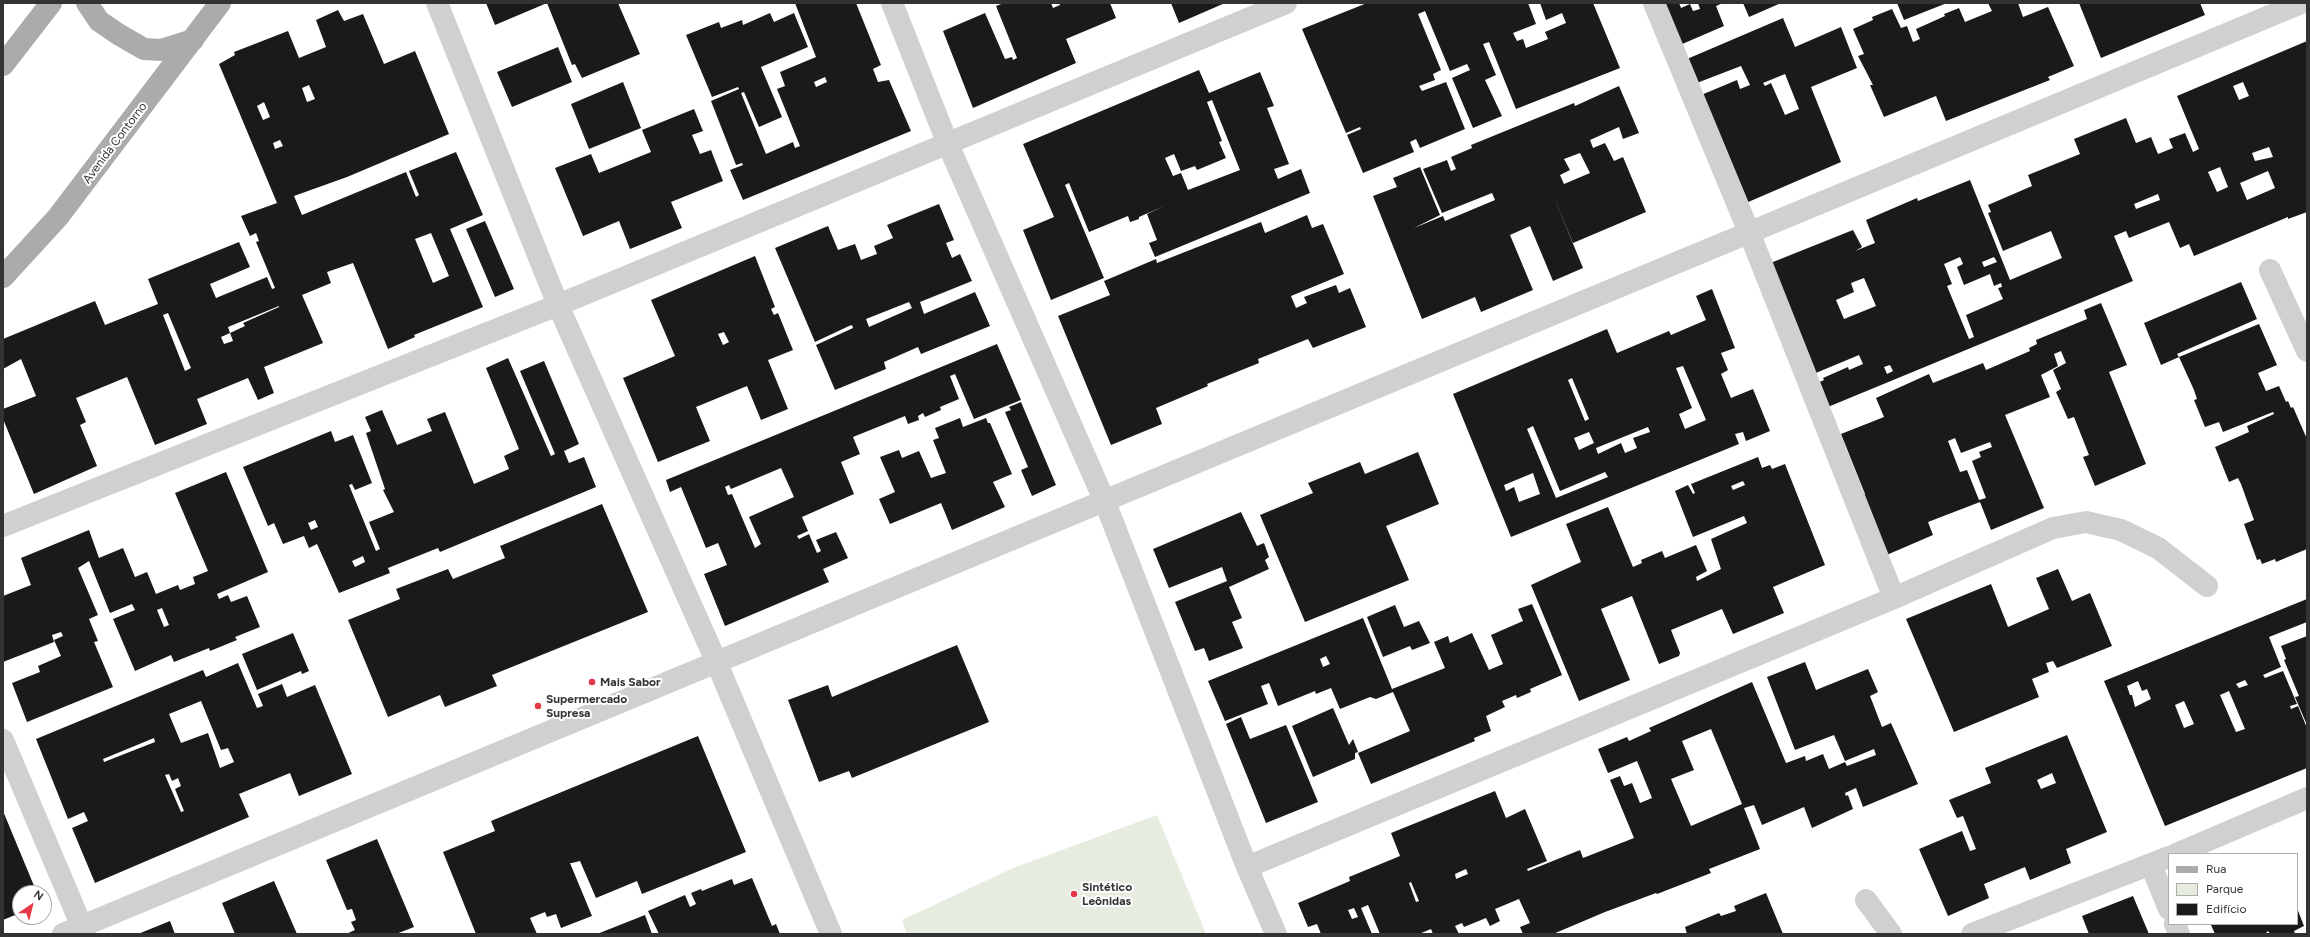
<!DOCTYPE html>
<html>
<head>
<meta charset="utf-8">
<style>
  body { margin:0 }
  #map { position:relative; width:2310px; height:937px; overflow:hidden; background:#fff; font-family:Figtree,sans-serif }
  canvas { display:block }
  .frame { position:absolute; inset:0; border:4px solid #333; pointer-events:none }
  .legend { position:absolute; left:2168px; top:853px; width:130px; height:72px; box-sizing:border-box; background:#fff; border:1px solid #adadad; margin:0; padding:5px 7px; list-style:none; font-size:12px; color:#333 }
  .legend li { display:flex; align-items:center; gap:8px; height:20px }
  .legend b { width:20px; border:1px solid #adadad }
  .north { position:absolute; left:12px; top:885px; width:40px; height:40px; box-sizing:border-box; background:#fff; border:1px solid #adadad; border-radius:50%; rotate:35deg; font-size:11px; font-weight:700; line-height:16px; text-align:center; color:#333 }
  .north::after { content:''; display:block; margin:auto; width:14px; height:18px; background:#e63946; clip-path:polygon(50% 0,100% 100%,50% 72%,0 100%) }
</style>
</head>
<body>
<div id="map">
<canvas width="2310" height="937"></canvas>
<div class="frame"></div>
<ul class="legend">
<li><b style="height:5px;background:#ababab"></b>Rua</li>
<li><b style="height:11px;background:#e6ecdf"></b>Parque</li>
<li><b style="height:11px;background:#1a1a1a"></b>Edifício</li>
</ul>
<div class="north">N</div>
</div>
<script>
const ctx = document.querySelector('canvas').getContext('2d');
ctx.lineJoin = 'round';
function fill(path, color) { ctx.fillStyle = color; ctx.fill(path, 'evenodd'); }
const toPath = rows => new Path2D(rows.map(r => 'M' + r).join(''));
function strokePath(path, color, width, dash) { ctx.strokeStyle = color; ctx.lineWidth = width; ctx.lineCap = dash ? 'butt' : 'round'; ctx.setLineDash(dash || []); ctx.stroke(path); }
function label(font, color, halo, rows, align = 'center') {
  ctx.font = font + ' Figtree,sans-serif'; ctx.lineWidth = 4; ctx.setLineDash([]); ctx.textBaseline = 'middle'; ctx.strokeStyle = halo; ctx.fillStyle = color; for (const [text, x, y, turn = 0] of rows) {
    ctx.save(); ctx.translate(x, y); ctx.rotate((+turn || 0) * Math.PI / 180); ctx.textAlign = isNaN(turn) ? turn : align; if (halo) ctx.strokeText(text, 0, 0); ctx.fillText(text, 0, 0); ctx.restore();
  }
}
fill(toPath([
  [1157,815,1206,934,907,934,902,920,1013,868]
]), '#e6ecdf');
fill(toPath([
  [486,3,618,3,640,54,582,78,575,64,572,65,547,3,495,25],
  [795,3,856,3,881,65,873,69,878,82,889,80,911,131,743,200,730,170,743,165,742,163,736,165,711,101,739,89,738,87,712,97,686,35,719,22,721,28,742,20,743,25,770,13,774,22,794,13,808,47,761,67,782,117,759,127,744,92,741,93,766,154,793,142,795,148,800,146,777,89,785,86,780,72,816,57],
  [825,77,827,82,816,87,814,82],
  [1004,3,1051,3,1053,8,1060,5,1059,3,1110,3,1116,18,1066,39,1076,63,973,108,943,31,985,13,1005,59,1012,57,1013,60,1017,58,996,6],
  [1171,3,1225,3,1179,23],
  [1367,3,1528,3,1536,24,1513,33,1517,41,1523,39,1526,48,1548,39,1545,32,1566,23,1562,13,1546,20,1540,3,1593,3,1620,68,1516,109,1489,42,1483,44,1496,75,1485,80,1502,116,1473,128,1452,78,1470,70,1467,64,1450,71,1425,11,1418,14,1441,70,1433,74,1435,80,1419,86,1422,91,1446,82,1465,129,1420,148,1416,139,1410,142,1414,152,1363,173,1347,135,1361,129,1360,127,1346,133,1302,29],
  [1654,3,1679,3,1681,8,1690,4,1693,11,1700,9,1698,3,1723,3,1716,6,1724,26,1673,48],
  [1743,3,1781,3,1749,17],
  [1897,3,1947,3,1904,20],
  [1988,3,2018,3,2023,17,2048,7,2074,66,2048,77,2050,80,1946,121,1936,96,1884,117,1870,85,1873,85,1858,56,1864,54,1853,29,1873,20,1872,17,1892,9,1901,28,1907,26,1913,42,1920,39,1916,29,1945,16,1944,14,1959,8,1965,22,1992,11],
  [2079,3,2200,3,2205,15,2101,58],
  [338,10,344,21,363,14,384,64,415,51,449,134,347,177,294,196,302,215,406,172,416,197,419,195,409,171,456,152,483,215,450,229,483,307,414,335,415,337,388,349,353,263,327,272,331,283,302,295,323,343,264,367,274,393,258,400,248,378,197,399,207,424,155,445,127,377,76,398,86,422,80,425,97,466,34,494,3,419,3,409,36,396,21,359,3,369,3,339,95,301,105,325,158,304,148,279,239,242,250,267,210,284,216,298,267,277,272,289,275,288,256,242,259,241,256,233,250,236,241,216,277,203,219,64,235,55,234,52,288,31,299,58,326,47,316,20],
  [309,85,315,99,307,102,302,88],
  [264,102,270,117,263,120,257,106],
  [280,140,283,146,275,149,273,143],
  [431,233,449,276,433,283,415,239],
  [279,306,279,307,243,323,245,326,230,333,233,341,224,344,221,337,230,333,228,327],
  [168,313,191,368,185,371,163,315],
  [1783,18,1795,47,1841,27,1857,68,1811,87,1841,162,1739,206,1694,98,1737,80,1740,89,1750,85,1741,66,1689,86,1680,62],
  [1785,74,1799,109,1785,115,1771,83,1765,86,1763,83],
  [2307,41,2307,212,2288,219,2288,217,2194,256,2189,244,2180,248,2169,222,2129,238,2126,231,2114,236,2133,281,1823,409,1813,385,1824,380,1823,378,1848,367,1849,370,1863,364,1859,355,1811,375,1763,266,1853,230,1862,247,1855,251,1875,243,1866,220,1917,198,1918,201,1970,180,2010,280,2062,258,2051,231,2003,251,1988,213,1991,212,1988,205,2032,186,2028,175,2080,154,2074,139,2126,118,2136,143,2151,137,2158,154,2173,148,2169,139,2185,133,2193,152,2199,149,2177,96],
  [2243,82,2249,96,2239,100,2233,86],
  [2269,147,2273,157,2255,161,2252,153],
  [2220,167,2228,187,2217,192,2208,172],
  [2268,171,2275,188,2247,200,2240,183],
  [2158,194,2160,200,2136,209,2134,204],
  [1960,257,1963,264,1957,267,1964,285,1990,274,1994,286,2001,283,2002,287,1998,288,2003,299,1966,315,1974,337,1969,339,1947,286,1952,284,1944,264],
  [1994,257,1997,262,1984,267,1982,262],
  [1864,278,1876,306,1844,319,1836,300,1854,292,1851,283],
  [1890,365,1893,371,1887,374,1884,367],
  [558,47,572,82,512,107,497,72],
  [1199,70,1209,93,1260,72,1274,106,1267,108,1289,164,1274,169,1278,179,1301,169,1310,193,1155,257,1149,243,1157,240,1147,214,1164,206,1139,217,1139,219,1130,222,1128,216,1089,232,1069,183,1065,185,1104,278,1051,300,1023,230,1054,217,1023,144],
  [1212,100,1240,170,1188,190,1181,173,1173,176,1165,158,1174,154,1181,171,1195,166,1197,170,1226,158,1219,142,1222,141,1207,102],
  [623,82,641,128,589,149,571,104],
  [1619,86,1639,133,1623,139,1619,127,1590,140,1593,148,1605,143,1614,161,1623,157,1646,212,1573,243,1551,190,1583,268,1553,281,1530,226,1510,235,1533,290,1481,312,1475,297,1422,319,1373,196,1397,187,1393,178,1420,167,1440,215,1414,228,1443,216,1445,221,1495,200,1492,193,1442,213,1423,169,1447,160,1451,171,1456,169,1451,157,1472,148,1471,145,1574,103,1575,106],
  [1580,153,1590,173,1564,184,1560,175,1570,170,1564,159],
  [694,109,703,131,692,135,700,154,711,150,723,181,671,202,682,228,630,249,619,221,583,236,555,168,591,154,599,173,651,152,642,130],
  [939,204,954,240,946,243,952,258,960,254,972,281,920,302,924,314,975,292,990,326,921,354,918,347,884,362,886,369,835,390,816,345,853,328,852,325,849,326,815,342,775,248,828,226,838,250,855,244,861,260,877,254,874,246,893,238,887,225],
  [909,302,912,308,869,327,866,319],
  [1307,215,1312,228,1323,224,1344,274,1291,296,1296,308,1307,303,1304,297,1336,285,1339,293,1350,288,1366,327,1313,348,1308,339,1258,359,1259,363,1207,384,1208,386,1156,408,1162,424,1111,445,1058,316,1110,295,1104,281,1156,259,1157,263,1261,222,1265,233],
  [485,221,514,289,495,297,466,229],
  [755,256,775,307,771,309,774,315,778,313,793,350,768,360,788,409,761,420,747,386,696,407,710,441,658,462,623,378,675,356,651,300],
  [724,332,729,342,723,345,718,334],
  [2241,282,2257,319,2177,354,2179,357,2161,365,2144,323],
  [1712,289,1735,348,1721,353,1728,370,1721,374,1731,398,1753,389,1770,431,1746,441,1743,432,1735,434,1739,444,1511,537,1453,394,1607,329,1617,353,1669,331,1671,335,1706,320,1696,296],
  [1683,366,1706,420,1685,429,1679,414,1692,408,1676,368],
  [1572,378,1589,419,1585,421,1568,380],
  [1533,426,1560,491,1605,472,1608,477,1556,498,1527,429],
  [1648,427,1650,432,1633,438,1637,448,1625,453,1621,443,1598,454,1596,448],
  [1589,432,1594,443,1579,450,1574,438],
  [1533,473,1540,494,1519,502,1514,487,1506,491,1504,485],
  [2101,303,2127,365,2109,372,2146,464,2095,486,2083,457,2089,455,2074,417,2068,419,2056,392,2061,389,2053,370,2066,363,2061,351,2054,354,2058,366,2041,375,2050,397,2005,415,2044,508,1991,530,1980,502,1928,522,1933,535,1882,557,1857,497,1865,494,1841,434,1884,417,1876,398,1929,374,1933,383,1983,363,1986,370,2030,351,2029,348,2037,344,2036,340,2087,319,2084,310],
  [1955,438,1961,453,1990,442,1992,447,1979,452,1981,457,1972,461,1986,498,1979,500,1967,470,1960,472,1948,441],
  [2259,324,2277,365,2258,373,2266,391,2279,386,2286,402,2288,401,2291,408,2293,407,2307,439,2307,549,2276,562,2275,559,2262,564,2260,559,2257,560,2244,524,2254,520,2241,484,2238,478,2229,482,2215,447,2249,432,2247,426,2274,414,2273,412,2223,432,2219,422,2205,427,2194,400,2197,399,2194,390,2179,357],
  [997,344,1021,400,974,419,955,374,950,376,959,399,940,407,941,410,925,417,923,413,918,416,919,420,908,424,905,416,853,437,860,454,841,462,854,494,802,517,808,531,797,536,799,539,809,534,817,553,821,551,816,540,836,532,848,558,823,569,829,582,725,626,704,574,727,565,718,543,706,548,681,487,670,492,666,480],
  [781,468,794,497,749,517,761,544,755,548,732,494,728,495,725,487,729,485,731,489],
  [508,358,551,456,555,454,520,371,544,361,579,444,564,451,569,463,584,457,596,487,440,552,438,548,388,568,390,573,339,593,317,544,309,548,304,536,283,544,274,523,268,526,243,467,331,431,335,442,353,435,372,483,355,490,352,484,349,485,376,551,380,549,369,522,394,512,383,490,385,489,366,433,371,431,365,417,382,410,397,445,432,431,427,419,445,412,474,484,509,469,504,456,519,449,486,368],
  [315,520,318,527,311,530,308,523],
  [363,556,365,562,355,567,352,561],
  [1021,402,1056,485,1032,496,1021,470,1028,467,1005,412,1011,410,1009,407],
  [960,418,963,427,986,418,988,423,990,423,1012,474,993,482,1005,507,952,530,941,503,890,524,879,499,895,492,880,457,899,450,902,458,919,451,931,478,946,473,933,440,939,438,935,428],
  [1418,452,1439,504,1386,526,1409,580,1305,622,1260,515,1313,493,1308,483,1360,462,1365,474],
  [1758,457,1762,468,1770,465,1772,469,1785,464,1825,565,1773,587,1784,613,1733,634,1722,609,1671,630,1680,653,1679,656,1659,664,1632,596,1601,609,1630,680,1579,701,1531,585,1581,562,1566,524,1608,507,1633,567,1642,563,1641,560,1662,551,1665,558,1696,545,1707,571,1696,577,1697,581,1721,569,1711,539,1747,523,1744,516,1693,537,1675,491,1688,485,1693,494,1695,493,1691,484],
  [1743,481,1745,485,1733,490,1731,486],
  [226,472,268,572,217,594,219,599,228,595,231,602,247,596,260,627,235,637,237,640,210,651,209,648,174,662,171,655,135,671,113,619,135,610,132,604,110,613,89,561,78,568,98,615,89,619,98,641,94,642,113,687,27,722,12,683,40,672,38,666,61,656,54,640,63,636,61,632,52,635,54,642,3,662,3,596,31,585,21,558,89,530,99,558,123,548,135,577,147,572,156,594,178,585,180,590,195,584,193,577,208,571,175,493],
  [162,608,169,625,164,627,157,610],
  [602,504,648,612,492,675,497,686,445,707,440,695,388,717,348,620,400,599,396,589,448,569,453,579,505,558,500,546],
  [1241,512,1257,546,1264,543,1269,557,1265,560,1269,569,1229,587,1242,618,1232,622,1243,648,1209,661,1204,648,1195,651,1175,602,1227,581,1222,567,1169,588,1153,549],
  [2058,569,2072,601,2090,593,2112,646,2057,668,2053,661,2046,663,2049,672,2032,679,2039,697,1954,732,1906,619,1991,584,2008,627,2049,609,2036,578],
  [2307,599,2307,622,2269,637,2281,667,2263,675,2265,678,2283,671,2297,704,2290,706,2291,709,2298,706,2307,728,2307,768,2165,826,2104,681],
  [2245,680,2248,685,2239,688,2236,684],
  [2138,681,2142,691,2147,689,2151,699,2135,707,2132,695,2130,695,2127,686],
  [2229,691,2245,729,2236,732,2220,695],
  [2184,701,2194,724,2184,728,2175,705],
  [1532,604,1562,675,1530,689,1531,692,1517,698,1516,695,1502,701,1505,707,1486,716,1491,731,1474,738,1475,741,1371,784,1358,753,1410,731,1393,692,1376,699,1370,697,1340,709,1331,688,1316,694,1315,691,1278,706,1269,683,1261,686,1268,704,1225,721,1208,681,1363,618,1392,689,1445,668,1434,642,1448,636,1450,643,1472,633,1489,670,1503,664,1491,635,1523,621,1518,609],
  [1326,656,1330,664,1323,667,1320,659],
  [1395,605,1404,627,1419,621,1430,643,1412,650,1410,646,1383,657,1367,617],
  [293,633,309,671,302,674,301,671,257,690,242,654],
  [2307,636,2307,725,2295,697,2299,696,2284,660,2286,659,2281,646],
  [957,645,989,722,852,778,849,771,819,782,788,700,828,685,832,697],
  [1805,662,1816,690,1868,669,1878,692,1870,696,1882,727,1891,723,1918,784,1863,807,1856,788,1845,793,1846,796,1848,795,1853,809,1812,828,1804,807,1762,825,1754,805,1744,808,1760,849,1709,869,1711,873,1657,894,1656,893,1605,912,1553,934,1523,934,1520,927,1530,923,1519,899,1495,909,1500,921,1490,926,1486,918,1464,927,1462,923,1455,926,1459,934,1433,934,1431,929,1419,934,1380,934,1368,905,1361,908,1372,934,1321,934,1317,924,1308,927,1298,903,1350,881,1349,877,1400,856,1391,833,1495,791,1506,818,1525,809,1547,861,1527,869,1528,871,1580,850,1583,858,1634,838,1610,780,1620,776,1624,786,1632,783,1640,803,1652,798,1637,761,1608,773,1598,749,1627,737,1629,741,1651,731,1649,728,1752,682,1786,763,1805,756,1806,761,1823,754,1829,769,1845,762,1847,766,1876,755,1874,749,1845,761,1834,735,1795,750,1767,677],
  [1711,729,1742,804,1691,826,1671,779,1694,770,1682,741],
  [1466,869,1468,874,1456,879,1455,874],
  [1411,882,1419,901,1416,902,1409,883],
  [1354,908,1358,917,1352,919,1348,910],
  [238,663,257,708,263,706,258,694,282,684,287,697,315,685,352,774,299,796,290,773,239,794,249,817,95,883,72,828,88,821,84,812,68,819,36,739,203,670,206,677],
  [201,701,221,750,228,748,234,762,220,768,208,733,181,743,169,714],
  [154,738,155,742,104,762,103,759],
  [169,774,172,781,178,778,181,786,175,789,184,811,181,812,165,775],
  [1333,708,1349,745,1353,739,1358,752,1355,753,1355,759,1313,777,1292,726],
  [1241,717,1250,739,1286,725,1318,802,1266,823,1226,724],
  [2067,735,2107,832,2066,849,2071,863,2030,880,2025,867,1984,884,1989,898,1948,916,1919,849,1962,831,1970,851,1976,849,1963,816,1957,818,1949,800,1991,783,1985,768],
  [2052,773,2056,783,2041,789,2037,780],
  [698,736,746,852,642,894,637,881,596,898,580,861,572,863,570,863,592,916,561,928,556,914,547,917,545,912,530,918,537,934,476,934,443,852,495,831,491,821],
  [3,811,37,893,20,893,20,913,3,920],
  [377,839,414,927,396,934,346,934,355,930,351,922,356,920,352,909,347,910,326,860],
  [752,878,772,926,776,924,780,934,659,934,648,911,685,895,690,907,696,904,691,893,701,889,702,891,732,879,734,885],
  [274,881,297,934,235,934,222,903],
  [1766,893,1783,934,1687,934,1685,927,1719,913,1721,916,1736,911,1734,906],
  [2133,896,2149,934,2089,934,2082,916],
  [2297,908,2304,926,2294,931,2295,934,2270,934,2268,931,2265,934,2215,934,2211,925,2208,924,2297,924],
  [645,915,652,934,597,934],
  [170,921,175,934,138,934]
]), '#1a1a1a');
strokePath(toPath([
  [437,3,558,305,716,661,831,934],
  [892,3,947,142,1105,502,1247,867,1276,934],
  [1654,3,1749,232,1894,598],
  [2270,270,2307,351],
  [3,526,558,305,1286,3],
  [3,740,85,934],
  [2176,854,2307,798],
  [2151,865,2169,909],
  [1247,867,1894,598,2053,528,2086,522,2121,530,2158,548,2207,586],
  [1866,900,1891,934],
  [2175,924,2179,934],
  [63,934,2301,3],
  [1972,934,2169,857]
]), '#d0d0d0', 22);
strokePath(toPath([
  [87,3,99,21,118,34,144,49,161,50,193,40],
  [3,65,51,3],
  [3,277,58,217,220,3]
]), '#ababab', 22);
for (const [x, y, r, color] of [
  [592,682,4,"#e63946"],
  [538,706,4,"#e63946"],
  [1074,894,4,"#e63946"]
]) { const dot = new Path2D(); dot.arc(x, y, r, 0, 2 * Math.PI); ctx.fillStyle = color; ctx.fill(dot); strokePath(dot, '#fff', 1.5); }
label('12px', '#333', '#fff', [
  ["Avenida Contorno",115,143,-53]
]);
label('bold 12px', '#333', '#fff', [
  ["Mais Sabor",600,682],
  ["Supermercado",546,699],
  ["Supresa",546,713],
  ["Sintético",1082,887],
  ["Leônidas",1082,901]
], 'left');
</script>
</body>
</html>
